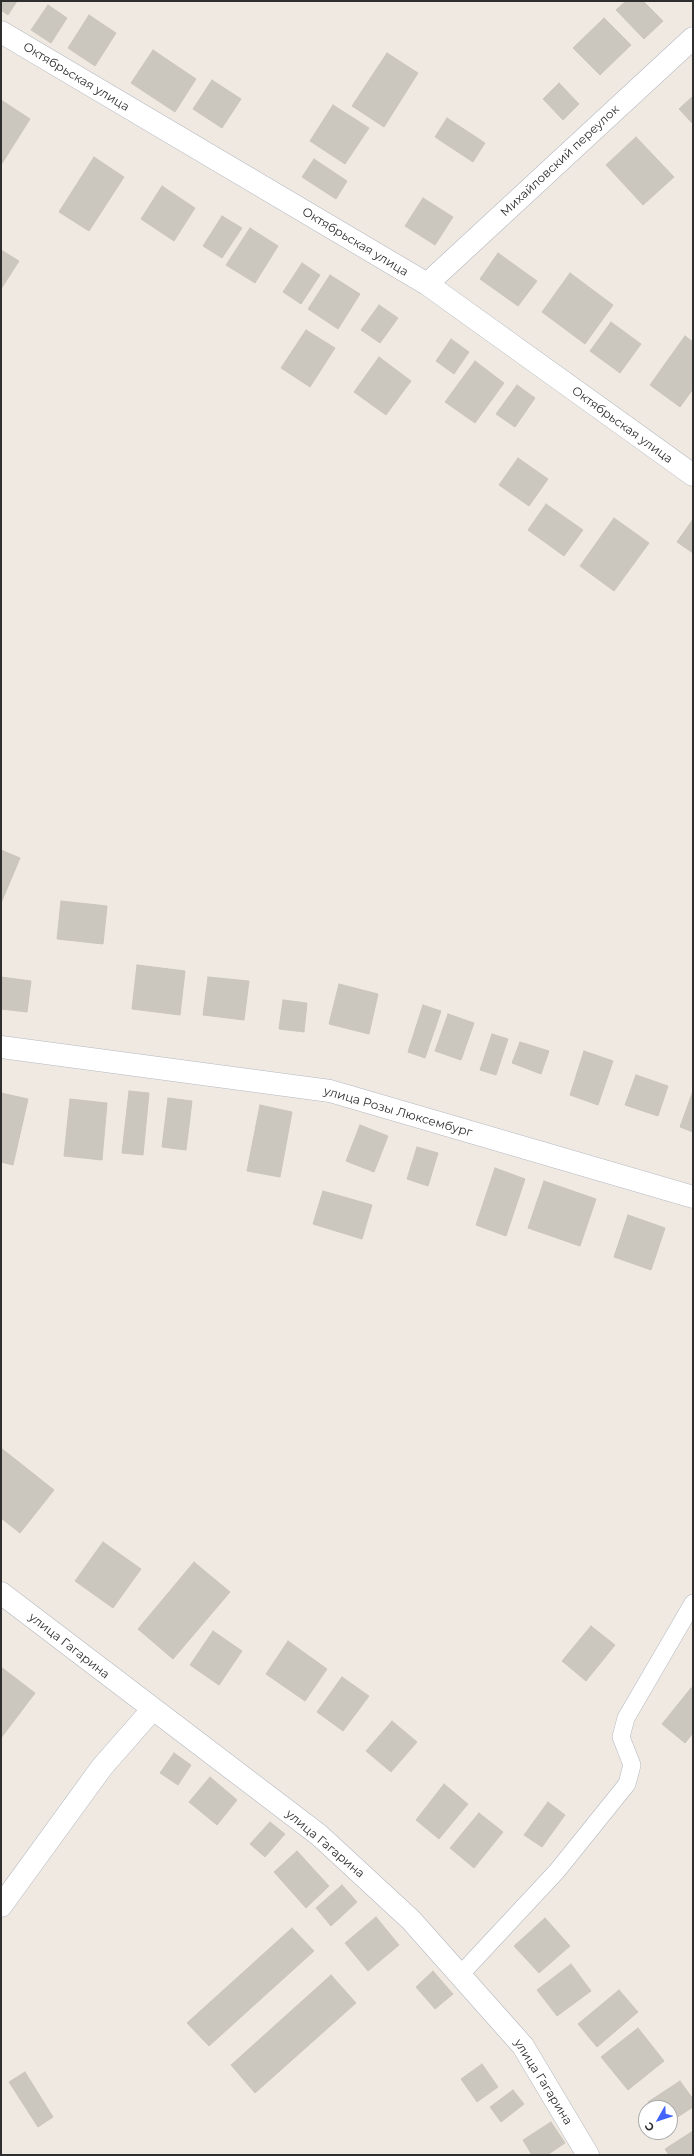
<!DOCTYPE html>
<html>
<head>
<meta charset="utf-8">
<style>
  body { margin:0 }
  #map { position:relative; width:694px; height:2156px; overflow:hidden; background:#efe9e1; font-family:Montserrat,sans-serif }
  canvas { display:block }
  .frame { position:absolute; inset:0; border:2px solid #2e2e2e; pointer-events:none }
  .north { position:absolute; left:638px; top:2100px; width:40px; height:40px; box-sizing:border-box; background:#fff; border:1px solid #ababab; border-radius:50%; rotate:231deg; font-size:11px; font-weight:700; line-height:16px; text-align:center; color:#2e2e2e }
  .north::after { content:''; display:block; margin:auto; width:14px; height:18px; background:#4264fb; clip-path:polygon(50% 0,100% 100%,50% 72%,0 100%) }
</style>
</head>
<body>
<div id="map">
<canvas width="694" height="2156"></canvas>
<div class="frame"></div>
<div class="north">С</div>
</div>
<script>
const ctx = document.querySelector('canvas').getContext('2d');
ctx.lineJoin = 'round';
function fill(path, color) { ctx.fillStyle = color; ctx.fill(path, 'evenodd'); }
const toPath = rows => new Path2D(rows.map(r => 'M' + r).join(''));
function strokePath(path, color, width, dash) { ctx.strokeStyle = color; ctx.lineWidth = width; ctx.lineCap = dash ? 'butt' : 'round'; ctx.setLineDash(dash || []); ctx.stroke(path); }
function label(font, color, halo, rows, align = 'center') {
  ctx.font = font + ' Montserrat,sans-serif'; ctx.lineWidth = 3.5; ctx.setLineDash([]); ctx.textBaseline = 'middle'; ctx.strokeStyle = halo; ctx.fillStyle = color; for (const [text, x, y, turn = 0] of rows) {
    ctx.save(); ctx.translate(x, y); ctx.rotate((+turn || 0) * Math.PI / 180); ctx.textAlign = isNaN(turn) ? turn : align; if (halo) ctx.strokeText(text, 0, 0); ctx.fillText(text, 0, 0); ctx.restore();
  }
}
const building = toPath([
  [1,1,17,1,8,15,1,10,1,1],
  [626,1,643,1,663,21,644,39,616,10,626,1],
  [48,5,67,18,51,43,31,30,48,5],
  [89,15,116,33,95,66,68,48,89,15],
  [604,18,631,45,600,75,573,48,604,18],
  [153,50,196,79,175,112,131,83,153,50],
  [387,53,418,73,384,127,352,106,387,53],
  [212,80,241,99,222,128,193,109,212,80],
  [559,83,579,104,563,120,543,99,559,83],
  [693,96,693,124,679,109,693,96],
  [1,100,30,119,1,165,1,100],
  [333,105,369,128,345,164,310,141,333,105],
  [447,118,485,143,473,162,435,137,447,118],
  [636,137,674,177,643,205,606,165,636,137],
  [94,157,124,177,89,231,59,212,94,157],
  [314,159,347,181,336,199,302,177,314,159],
  [162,186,195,208,174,241,141,219,162,186],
  [423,198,453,217,435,245,405,226,423,198],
  [222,216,242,228,222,258,203,246,222,216],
  [250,228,278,246,255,283,226,265,250,228],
  [1,250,19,261,1,289,1,250],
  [498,253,537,281,518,306,480,279,498,253],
  [302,263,320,275,301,304,283,292,302,263],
  [570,273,613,305,585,344,542,312,570,273],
  [330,275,360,294,338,329,308,309,330,275],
  [379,305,398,318,380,343,361,330,379,305],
  [611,322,641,344,620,373,590,351,611,322],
  [306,330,335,348,310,387,281,368,306,330],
  [685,336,693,342,693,389,680,407,650,385,685,336],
  [451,339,469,352,454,374,436,361,451,339],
  [379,357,411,381,386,415,354,392,379,357],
  [475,361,504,383,475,423,445,402,475,361],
  [517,385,535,398,515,427,496,414,517,385],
  [518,458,548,479,529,506,499,485,518,458],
  [546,504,583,530,564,556,528,530,546,504],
  [614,518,649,543,614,591,580,566,614,518],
  [693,519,693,553,677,542,693,519],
  [1,850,20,858,1,903,1,850],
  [61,901,107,906,103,944,57,939,61,901],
  [137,965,185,971,180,1015,132,1009,137,965],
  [1,977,31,981,27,1012,1,1009,1,977],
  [208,977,249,981,244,1020,203,1015,208,977],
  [339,984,378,994,369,1034,329,1024,339,984],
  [283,1000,307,1003,304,1032,279,1029,283,1000],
  [423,1005,441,1011,425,1058,408,1052,423,1005],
  [448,1014,474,1023,461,1060,435,1051,448,1014],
  [492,1034,508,1039,496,1075,480,1070,492,1034],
  [520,1042,549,1051,541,1074,512,1063,520,1042],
  [584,1051,613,1061,598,1105,570,1095,584,1051],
  [636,1075,668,1086,658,1116,625,1105,636,1075],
  [129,1091,149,1093,143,1155,122,1153,129,1091],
  [693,1091,693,1132,680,1127,693,1091],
  [1,1093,28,1099,13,1165,1,1162,1,1093],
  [168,1098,192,1101,186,1150,162,1147,168,1098],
  [70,1099,107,1103,102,1160,64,1156,70,1099],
  [260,1105,292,1112,280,1177,247,1171,260,1105],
  [360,1125,388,1136,374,1172,346,1161,360,1125],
  [417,1147,438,1153,428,1186,407,1179,417,1147],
  [495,1168,525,1179,506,1236,476,1225,495,1168],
  [544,1181,596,1199,580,1246,528,1228,544,1181],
  [323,1191,372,1205,362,1239,313,1224,323,1191],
  [628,1215,665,1228,651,1270,614,1257,628,1215],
  [1,1448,54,1490,20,1533,1,1518,1,1448],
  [103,1542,141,1569,113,1608,75,1581,103,1542],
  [194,1562,230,1592,173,1659,138,1629,194,1562],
  [591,1626,615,1645,586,1681,562,1661,591,1626],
  [213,1631,242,1651,219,1685,190,1665,213,1631],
  [288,1641,327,1669,305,1701,266,1674,288,1641],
  [1,1667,35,1693,1,1738,1,1667],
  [342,1677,369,1696,343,1731,317,1712,342,1677],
  [691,1688,693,1690,693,1733,685,1743,662,1724,691,1688],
  [392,1721,417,1742,391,1772,366,1751,392,1721],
  [174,1753,191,1765,178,1785,160,1773,174,1753],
  [210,1777,237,1800,217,1825,189,1802,210,1777],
  [444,1784,468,1804,439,1839,416,1820,444,1784],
  [548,1802,565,1815,542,1847,524,1835,548,1802],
  [479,1813,503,1832,474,1868,450,1848,479,1813],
  [270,1822,285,1834,265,1857,250,1844,270,1822],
  [297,1851,329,1886,306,1908,274,1872,297,1851],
  [342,1885,357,1902,331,1926,316,1908,342,1885],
  [376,1917,399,1945,368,1971,345,1943,376,1917],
  [545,1918,570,1946,539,1973,514,1946,545,1918],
  [292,1928,314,1951,209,2046,187,2023,292,1928],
  [571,1964,591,1991,557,2016,537,1990,571,1964],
  [433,1971,453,1994,435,2009,416,1987,433,1971],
  [331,1975,356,2003,255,2093,231,2065,331,1975],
  [619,1990,638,2012,597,2047,578,2024,619,1990],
  [638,2028,664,2061,628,2090,601,2057,638,2028],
  [482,2064,498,2087,477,2102,461,2079,482,2064],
  [25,2072,53,2117,38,2127,9,2082,25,2072],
  [680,2081,693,2099,693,2107,670,2122,670,2108,652,2108,648,2102,680,2081],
  [513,2090,524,2104,501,2122,490,2107,513,2090],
  [551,2122,565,2143,547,2155,532,2155,523,2140,551,2122],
  [693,2131,693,2155,669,2155,665,2149,693,2131]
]);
fill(building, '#cbc7bf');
strokePath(building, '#cbc5ba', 1);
const service = toPath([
  [460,1975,557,1871,627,1784,632,1765,621,1737,626,1718,693,1603]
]);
const minor = toPath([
  [1,32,427,284,693,475],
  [427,284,693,38],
  [1,1047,330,1091,693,1197],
  [1,1906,102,1767,152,1710]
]);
const secondary = toPath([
  [1,1593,319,1835,411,1920,523,2046,588,2155]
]);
strokePath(service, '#b4b7c1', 18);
strokePath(minor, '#b4b7c1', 23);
strokePath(secondary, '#b4b7c1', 23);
strokePath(service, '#fff', 17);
strokePath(minor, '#fff', 22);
strokePath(secondary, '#fff', 22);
label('12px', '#2e2e2e', '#fff', [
  ["Октябрьская улица",76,77,31],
  ["Михайловский переулок",560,161,-43],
  ["Октябрьская улица",355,242,31],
  ["Октябрьская улица",622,425,36],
  ["улица Розы Люксембург",398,1112,16],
  ["улица Гагарина",69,1646,38],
  ["улица Гагарина",325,1844,40],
  ["улица Гагарина",543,2082,58]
]);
</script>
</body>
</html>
